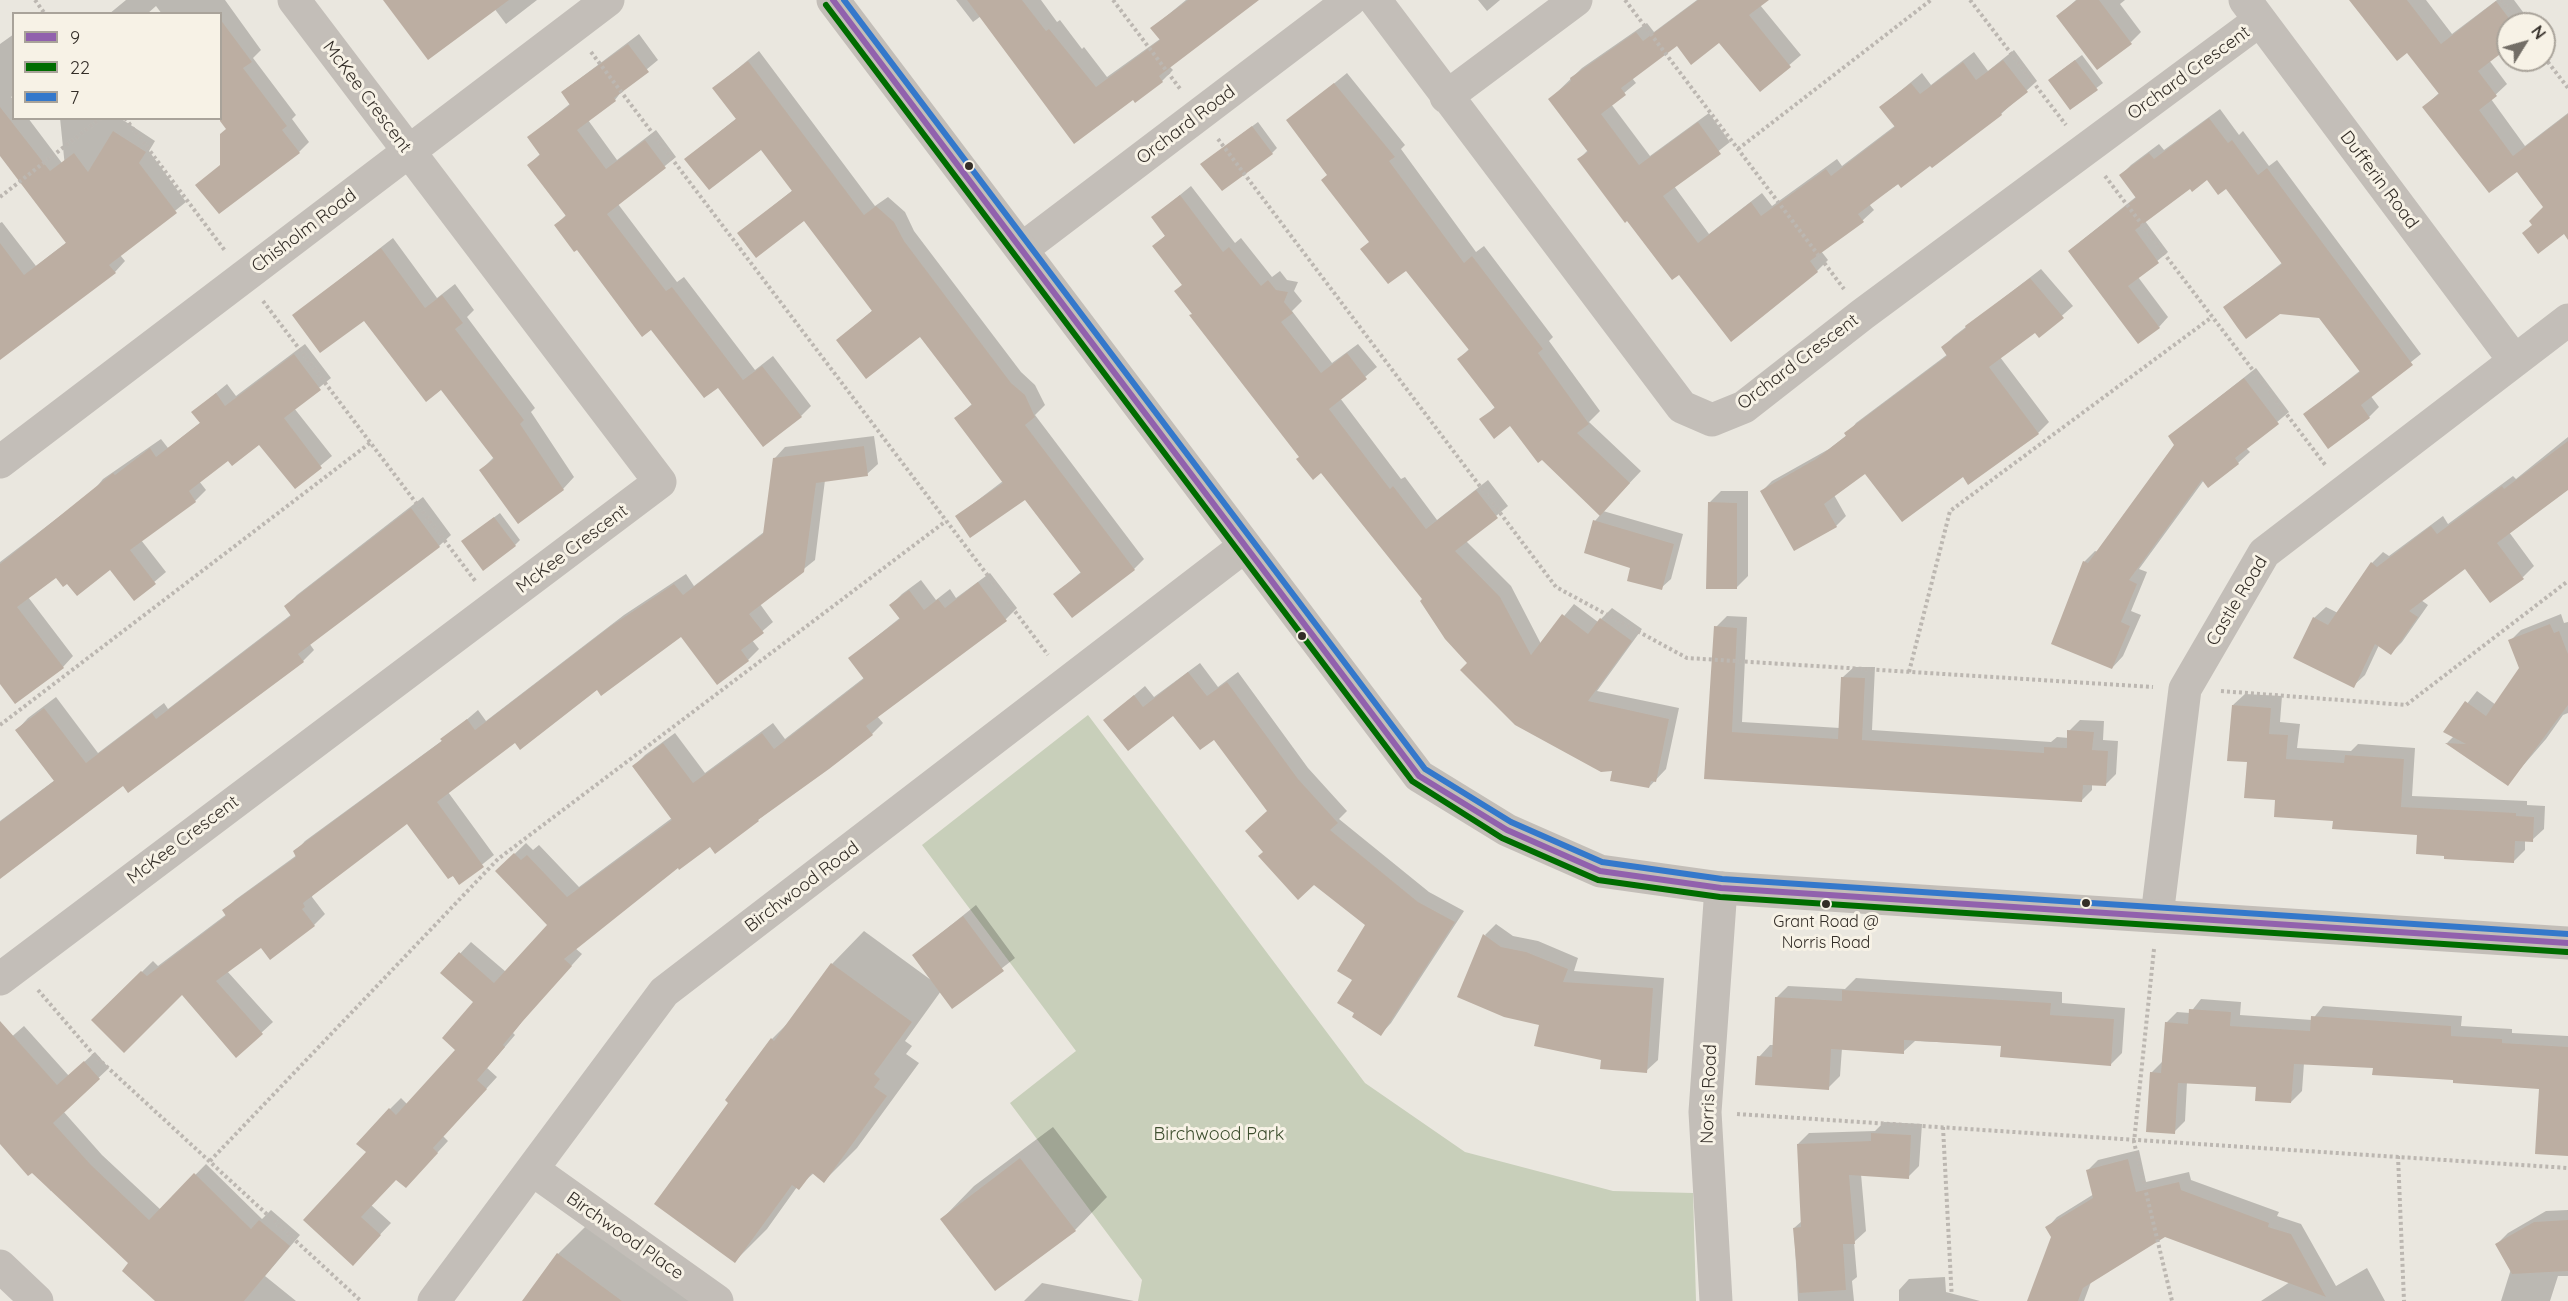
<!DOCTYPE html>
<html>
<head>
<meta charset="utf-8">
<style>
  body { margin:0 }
  #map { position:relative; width:2568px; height:1301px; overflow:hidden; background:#eae7df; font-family:Quicksand,sans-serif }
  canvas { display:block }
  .legend { position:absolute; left:12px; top:12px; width:210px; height:108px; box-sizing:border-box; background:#f7f2e6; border:2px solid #a9a39a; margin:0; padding:8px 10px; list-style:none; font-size:18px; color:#332d27 }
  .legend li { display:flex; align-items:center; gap:12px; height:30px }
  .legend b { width:30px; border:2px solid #a9a39a }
  .north { position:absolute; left:2496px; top:12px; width:60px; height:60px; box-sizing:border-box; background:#f7f2e6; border:2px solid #a9a39a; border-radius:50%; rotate:53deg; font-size:16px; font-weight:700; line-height:24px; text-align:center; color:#332d27 }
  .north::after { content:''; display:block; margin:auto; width:21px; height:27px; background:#736e67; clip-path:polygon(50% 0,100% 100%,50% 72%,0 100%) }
</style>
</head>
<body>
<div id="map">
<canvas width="2568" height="1301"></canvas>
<ul class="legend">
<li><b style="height:8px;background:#9161ad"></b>9</li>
<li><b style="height:8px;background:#006c00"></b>22</li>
<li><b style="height:8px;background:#3478cb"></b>7</li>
</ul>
<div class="north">N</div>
</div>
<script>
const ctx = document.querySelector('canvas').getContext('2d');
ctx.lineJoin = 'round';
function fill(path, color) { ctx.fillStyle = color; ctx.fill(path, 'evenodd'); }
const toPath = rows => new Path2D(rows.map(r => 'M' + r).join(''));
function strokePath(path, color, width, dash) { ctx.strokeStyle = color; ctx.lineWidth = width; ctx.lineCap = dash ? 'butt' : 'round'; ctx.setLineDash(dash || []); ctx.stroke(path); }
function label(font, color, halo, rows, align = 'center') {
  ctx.font = font + ' Quicksand,sans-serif'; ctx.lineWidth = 6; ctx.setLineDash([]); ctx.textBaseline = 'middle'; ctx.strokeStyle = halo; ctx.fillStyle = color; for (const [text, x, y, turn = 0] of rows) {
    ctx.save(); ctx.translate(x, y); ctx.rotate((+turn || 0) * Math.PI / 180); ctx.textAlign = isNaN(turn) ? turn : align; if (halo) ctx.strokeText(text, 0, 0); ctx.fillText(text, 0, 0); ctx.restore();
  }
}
fill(toPath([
  [1088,715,1365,1083,1465,1152,1613,1191,1693,1193,1696,1301,1138,1301,1142,1280,1010,1103,1076,1051,922,845]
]), '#c8cfba');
fill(toPath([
  [126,0,225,0,261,50,253,58,296,115,292,119,309,142,299,152,197,185,239,150,220,118,220,14,162,14,156,6,147,14,109,14],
  [488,0,537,0,506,24],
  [956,0,1041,0,1057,22,1060,20,1082,49,1084,47,1107,77,1160,39,1152,28,1186,0,1258,0,1169,66,1173,70,1162,81,1133,98,1075,142,981,16,973,22],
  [1478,0,1500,0,1487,11],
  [1697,0,1767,0,1760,5,1801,55,1760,90,1720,41,1677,44,1632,78,1636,83,1611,104,1650,156,1709,113,1730,142,1674,186,1709,234,1762,193,1772,206,1837,159,1842,166,1896,125,1881,107,1922,73,1931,85,1974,52,1988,71,2014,50,2037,81,2001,114,1869,204,1874,210,1863,220,1821,251,1828,260,1817,271,1732,340,1680,273,1579,159,1588,150,1550,99,1582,68,1647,23,1654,32],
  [2076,0,2125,0,2120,4,2141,32,2131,42,2058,16],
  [2350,0,2426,0,2452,34,2497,0,2514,0,2532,24,2508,24,2508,46,2489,60,2507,84,2491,99,2525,146,2568,113,2568,228,2533,224,2545,207,2517,170,2424,107,2439,93,2408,50],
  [14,34,14,95,11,97,14,100,14,118,28,118,65,167,60,118,120,118,155,141,149,151,186,202,120,255,125,261,115,272,0,358,0,223,2,222,36,266,67,242,0,154,0,44],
  [639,34,658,60,624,88,615,100,588,120,617,160,656,130,676,157,618,204,677,282,684,277,755,370,773,356,811,406,801,416,718,386,651,328,556,225,566,215,529,165,541,153,529,137,571,103,562,92],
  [759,51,875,206,888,197,905,212,914,231,1021,372,1035,385,1045,405,1035,415,1144,559,1134,569,1055,594,1081,572,1025,498,957,516,1003,481,956,418,972,404,920,335,838,340,873,310,805,219,739,233,793,190,762,148,686,159,737,118,714,88],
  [2082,55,2103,83,2070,108,2055,75],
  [1347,73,1405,145,1401,149,1476,252,1484,246,1553,337,1549,341,1600,411,1589,422,1641,471,1603,511,1683,534,1671,579,1661,588,1632,567,1595,521,1601,514,1511,424,1481,420,1496,406,1459,359,1469,349,1406,268,1370,241,1329,174,1288,121],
  [2220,109,2239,135,2243,131,2269,166,2277,160,2421,354,2370,395,2379,407,2369,417,2305,414,2361,370,2320,317,2225,307,2283,262,2227,187,2207,178,2190,187,2145,221,2168,252,2138,277,2168,317,2159,327,2080,242,2137,196,2121,175,2131,165,2159,144,2164,150],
  [1258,122,1277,148,1272,153,1208,159],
  [1191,186,1235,243,1241,238,1272,277,1280,271,1287,280,1298,282,1294,291,1302,301,1292,311,1332,363,1358,344,1377,367,1340,398,1401,479,1405,477,1437,520,1488,480,1508,506,1466,541,1511,586,1541,644,1574,604,1598,622,1612,608,1642,629,1597,691,1679,708,1666,769,1649,787,1614,770,1469,663,1424,599,1321,471,1300,457,1176,291,1183,284,1154,246,1166,235,1153,217],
  [393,238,437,298,455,284,474,310,467,317,535,408,531,412,574,477,563,489,481,470,494,457,442,388,364,319,294,315],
  [2041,269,2073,306,2039,336,2035,331,2000,357,2049,422,2038,433,1969,483,1963,475,1866,471,1834,495,1846,516,1836,526,1762,491,1772,481,1829,449,1847,435,1856,423,1948,354,1943,348,1953,337],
  [305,344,331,378,294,408,332,456,295,487,260,443,228,459,199,481,206,490,195,501,141,540,166,572,134,599,111,568,67,582,56,575,28,597,73,656,63,667,0,682,0,562,94,490,103,479,161,439,168,448,201,422,193,412,227,384,236,396],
  [2256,368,2289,412,2246,448,2250,452,2238,463,2209,486,2204,480,2139,569,2147,572,2131,611,2141,615,2123,656,2112,668,2084,562,2095,551,2098,552,2176,445,2170,436],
  [874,436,878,464,867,474,825,480,815,560,760,604,773,622,752,640,759,649,748,660,718,683,681,635,515,741,448,792,494,855,459,883,408,822,313,893,312,897,325,914,314,925,270,958,261,946,227,971,273,1022,236,1056,182,993,93,1020,153,961,158,966,227,914,224,911,235,900,297,855,295,852,305,841,443,740,478,710,486,721,624,615,686,574,694,586,764,532,775,458,785,447],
  [2568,437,2568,488,2509,532,2534,566,2523,577,2466,567,2421,600,2428,605,2402,642,2391,653,2379,645,2365,675,2353,686,2314,618,2326,607,2338,613,2372,563,2383,552,2389,556,2443,516,2448,524,2513,476,2516,479],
  [1721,491,1748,491,1748,576,1736,588,1709,503],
  [423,497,451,535,439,546,309,643,314,650,303,661,123,784,0,877,0,821,55,780,17,730,28,718,56,697,98,753,164,703,168,709,292,614,286,606,297,595],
  [500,513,520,540,515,545,469,536],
  [990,573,1017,608,1006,619,877,716,883,723,872,734,715,852,710,845,678,866,575,948,582,954,532,1009,513,1033,515,1035,487,1068,497,1077,443,1136,448,1141,417,1175,396,1178,371,1205,391,1223,352,1264,368,1152,390,1109,401,1098,407,1104,458,1050,475,1002,442,973,471,942,506,972,549,925,497,871,526,843,533,850,539,845,579,887,672,818,634,766,645,755,675,733,705,773,773,723,785,739,865,677,850,658,901,617,891,605,902,594,921,580,936,600,950,589,956,598],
  [2561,614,2564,623,2568,622,2568,713,2563,715,2546,739,2507,784,2447,743,2454,736,2445,732,2477,691,2496,705,2521,668,2510,641,2521,630],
  [1727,616,1747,617,1742,722,1840,728,1843,677,1854,667,1875,667,1872,730,2051,742,2057,737,2069,738,2069,731,2080,720,2104,721,2103,740,2118,741,2116,774,2105,785,2092,784,2092,790,2081,801,1705,777,1716,627],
  [1200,663,1218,687,1238,672,1308,768,1347,811,1339,819,1429,892,1464,911,1391,1023,1381,1034,1356,1013,1354,979,1367,925,1314,883,1265,852,1268,811,1214,738,1173,714,1105,720,1145,686,1154,697],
  [2245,694,2282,696,2280,722,2300,724,2297,748,2351,751,2358,744,2415,748,2412,796,2527,801,2527,805,2545,806,2544,829,2532,840,2525,840,2525,850,2513,862,2445,854,2418,833,2334,820,2277,799,2249,761,2233,705],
  [976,905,1015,958,952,1007,941,991,905,1041,912,1046,906,1054,919,1063,857,1148,824,1181,814,1173,797,1187,767,1229,735,1261,730,1102,772,1039,791,1020,832,964,864,931,931,980,914,955],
  [1496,924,1513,936,1538,941,1578,958,1574,971,1664,978,1658,1060,1646,1071,1602,1059,1540,1024,1485,935],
  [1856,978,2062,992,2062,1003,2125,1008,2122,1053,2110,1065,2002,1045,1915,1041,1903,1052,1842,1048,1840,1076,1828,1088,1759,1057,1770,1045,1774,1045,1776,998,1788,986,1845,989],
  [2201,999,2241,1002,2240,1015,2312,1020,2323,1006,2364,1009,2462,1016,2461,1026,2512,1029,2512,1033,2568,1036,2568,1154,2541,1088,2374,1067,2304,1063,2302,1091,2291,1102,2258,1086,2187,1082,2185,1121,2174,1132,2151,1073,2162,1062,2166,1023,2177,1012,2190,1013],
  [24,1026,69,1076,95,1052,109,1068,63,1111,102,1155,161,1210,206,1164,262,1219,271,1210,300,1235,265,1276,296,1301,157,1301,130,1263,53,1190,51,1191,0,1131,0,1047],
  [1884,1122,1922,1124,1919,1166,1908,1177,1861,1174,1866,1231,1854,1242,1857,1277,1852,1281,1854,1301,1798,1301,1794,1228,1802,1221,1798,1144,1809,1133,1875,1131],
  [1053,1127,1107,1197,1075,1230,942,1219,974,1186],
  [2139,1150,2146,1182,2189,1172,2191,1180,2279,1212,2277,1216,2301,1224,2336,1286,2367,1268,2385,1301,2261,1301,2290,1282,2165,1235,2091,1282,2084,1301,2029,1301,2052,1236,2047,1228,2057,1217,2094,1194,2088,1170,2098,1160],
  [2568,1210,2568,1276,2558,1276,2550,1301,2501,1301,2511,1269,2497,1244,2508,1233,2546,1211],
  [590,1222,698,1301,523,1301,558,1254],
  [1945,1277,1946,1292,1980,1301,1899,1301,1899,1290,1909,1279],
  [1042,1283,1134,1301,1024,1301]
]), '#0003');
fill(toPath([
  [383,0,509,0,428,60],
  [967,0,1022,0,1046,31,1049,29,1096,87,1160,40,1150,28,1188,0,1259,0,1159,76,1163,82,1135,103,1133,100,1074,144],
  [1698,0,1769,0,1749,15,1791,67,1760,92,1719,43,1691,65,1677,46,1621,88,1626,95,1601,114,1639,165,1698,122,1721,154,1663,196,1698,243,1751,202,1761,216,1826,169,1831,176,1895,127,1879,107,1911,83,1920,94,1963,62,1976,80,2003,60,2028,92,2001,113,2002,115,1932,168,1930,166,1901,188,1898,184,1858,214,1864,222,1810,261,1818,272,1731,342,1679,275,1672,280,1627,221,1625,223,1577,159,1588,152,1548,99,1571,81,1570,78,1636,32,1643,41],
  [2077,0,2099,0,2132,44,2097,70,2056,16],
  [2349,0,2407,0,2441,44,2496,1,2508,17,2508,48,2478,71,2497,96,2479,110,2513,156,2568,114,2568,240,2564,234,2538,254,2522,233,2532,225,2529,221,2543,207,2517,172,2489,193,2422,107,2439,94,2407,53,2397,61],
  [220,19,252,62,243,68,287,126,282,130,300,153,219,214,195,185,220,165,220,134,226,129,220,121],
  [628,44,649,72,614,98,616,101,577,130,606,169,645,140,666,168,607,214,666,291,672,287,743,380,762,366,802,417,763,447,718,388,704,398,651,330,642,337,577,250,574,252,554,225,566,216,527,165,540,155,527,137,570,105,561,92],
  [2075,60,2098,90,2070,110,2048,80],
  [748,61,864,215,876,206,894,222,904,241,1011,383,1025,395,1035,417,1025,425,1135,570,1072,618,1053,594,1081,573,1025,500,970,538,955,516,1003,483,954,418,972,405,920,337,866,379,836,340,872,311,804,221,756,258,737,233,792,191,761,150,709,190,684,159,736,119,712,88],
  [1334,83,1395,157,1389,161,1464,263,1472,256,1543,349,1538,353,1589,424,1577,433,1630,483,1600,516,1542,460,1538,463,1510,426,1494,439,1479,419,1495,408,1457,359,1469,350,1406,271,1388,284,1360,249,1369,242,1321,180,1327,175,1286,120],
  [0,107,50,171,74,153,88,172,113,131,146,152,139,163,177,213,109,265,116,273,0,360,0,243,24,275,66,243,0,156],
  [2209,118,2228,143,2232,140,2258,175,2267,168,2413,365,2361,405,2370,418,2328,449,2303,414,2360,372,2319,318,2280,314,2246,339,2237,327,2223,307,2282,264,2226,189,2218,195,2207,180,2192,192,2190,189,2135,230,2159,263,2128,286,2160,328,2138,344,2068,251,2136,198,2119,175,2149,153,2154,159],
  [1252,126,1273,154,1222,191,1200,164],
  [1180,195,1223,252,1229,247,1261,286,1268,280,1276,290,1288,292,1284,302,1293,313,1281,322,1321,373,1347,353,1367,379,1329,409,1390,489,1393,486,1426,529,1476,490,1498,518,1455,551,1500,597,1531,655,1562,614,1588,634,1600,618,1632,641,1588,701,1669,719,1656,782,1651,781,1649,788,1610,781,1612,771,1601,772,1515,725,1460,670,1467,663,1445,639,1420,601,1422,599,1321,473,1313,480,1296,459,1299,457,1189,315,1192,314,1174,291,1182,285,1152,246,1165,236,1151,217],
  [381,248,425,308,442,295,463,323,455,329,524,420,520,424,564,490,518,524,479,470,494,459,441,390,426,402,364,321,320,353,292,315],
  [2030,278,2064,318,2039,338,2035,333,1989,367,2039,434,1968,485,1963,477,1902,522,1865,474,1824,504,1837,527,1794,551,1760,491,1816,459,1846,436,1844,433,1947,356,1941,347,1966,328,1965,326],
  [294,354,321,390,284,418,322,468,295,489,259,445,232,466,228,461,189,491,196,502,130,550,156,584,134,601,110,570,77,596,67,584,63,587,56,578,17,607,64,668,15,704,0,684,0,564,113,473,115,475,150,448,156,457,200,423,191,412,216,393,225,406],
  [2244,378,2279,424,2235,458,2239,464,2208,488,2202,480,2129,580,2137,584,2121,622,2130,626,2112,669,2051,644,2083,561,2088,563,2174,445,2168,436],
  [2568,441,2568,490,2497,543,2524,579,2490,603,2465,569,2409,611,2418,617,2391,655,2375,644,2354,688,2293,658,2313,617,2328,625,2371,562,2377,567,2431,526,2437,534,2502,486,2504,489],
  [864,446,868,476,816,483,804,572,749,614,764,633,741,650,749,661,717,685,681,637,601,696,597,690,520,750,515,743,437,802,484,867,459,885,453,876,448,879,407,824,303,903,305,907,302,909,315,926,270,960,261,948,216,981,263,1034,236,1058,182,995,124,1053,91,1020,141,971,147,976,226,916,222,910,296,857,293,851,442,741,440,739,467,719,475,730,611,626,674,584,683,595,763,534,773,458],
  [1708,502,1737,503,1737,589,1706,589],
  [411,508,440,547,298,654,304,662,128,793,123,786,0,879,0,822,54,781,15,730,44,708,86,763,152,713,156,719,291,616,284,606],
  [494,517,516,546,483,571,461,541],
  [1593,520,1674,544,1662,590,1627,581,1630,568,1584,553],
  [978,582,1007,621,866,726,873,735,829,769,758,820,759,821,715,854,710,847,679,870,678,868,564,959,572,966,522,1022,503,1045,505,1047,477,1080,487,1089,433,1148,438,1153,406,1188,396,1180,361,1217,381,1235,353,1266,303,1220,366,1152,356,1144,389,1108,396,1115,455,1050,442,1038,473,1002,440,973,459,952,494,983,547,925,495,871,514,853,521,860,527,855,567,897,672,820,632,766,663,743,693,783,762,733,774,749,864,679,848,658,900,619,889,605,909,590,924,610,938,599,945,608],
  [2550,624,2554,633,2559,631,2568,654,2568,705,2508,786,2445,743,2466,744,2443,732,2465,701,2486,716,2519,668,2508,640],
  [1714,626,1737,628,1732,732,1838,739,1841,677,1865,678,1862,740,2044,753,2044,747,2067,748,2067,730,2094,732,2092,750,2108,751,2106,786,2083,785,2082,802,1704,779],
  [1188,672,1207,696,1227,682,1298,779,1338,823,1330,830,1418,902,1455,922,1381,1036,1352,1017,1354,1013,1337,1003,1352,980,1337,971,1365,925,1314,885,1298,900,1258,856,1263,852,1245,831,1267,811,1214,740,1200,750,1173,716,1128,751,1103,720,1134,695,1143,707],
  [2232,705,2271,708,2269,734,2288,735,2286,759,2344,763,2345,755,2404,759,2401,807,2516,813,2516,816,2534,817,2533,842,2515,841,2514,863,2444,859,2444,856,2416,854,2417,835,2332,829,2333,821,2274,817,2275,800,2244,798,2247,762,2227,761],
  [963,916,1004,971,952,1009,912,955],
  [1483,934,1501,947,1526,952,1568,969,1563,982,1653,988,1647,1073,1600,1069,1601,1060,1534,1046,1539,1025,1504,1017,1457,997],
  [831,963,912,1022,874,1074,880,1079,874,1087,887,1096,824,1183,812,1173,799,1190,792,1185,735,1263,654,1204,728,1103,725,1100,771,1038,774,1041],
  [1842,990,2051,1003,2050,1015,2114,1019,2111,1066,2000,1057,2001,1046,1904,1040,1904,1054,1831,1049,1829,1090,1755,1085,1757,1056,1772,1057,1775,997,1842,1001],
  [2189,1009,2231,1012,2230,1026,2310,1031,2311,1016,2451,1026,2451,1036,2502,1039,2502,1043,2568,1047,2568,1156,2535,1154,2539,1089,2453,1083,2453,1080,2372,1075,2373,1068,2294,1064,2291,1103,2255,1101,2256,1087,2178,1083,2175,1134,2146,1132,2150,1072,2161,1073,2165,1022,2188,1024],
  [0,1021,57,1085,84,1061,100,1079,53,1123,91,1165,149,1220,194,1173,251,1229,259,1220,290,1246,244,1301,155,1301,122,1271,128,1263,32,1173,28,1176,0,1144],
  [1871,1133,1911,1135,1909,1179,1849,1175,1855,1244,1843,1244,1846,1290,1799,1293,1793,1228,1801,1227,1797,1144,1871,1141],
  [1020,1158,1076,1231,995,1291,940,1219],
  [2128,1159,2136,1192,2179,1182,2181,1190,2269,1223,2268,1227,2291,1234,2326,1297,2165,1237,2083,1288,2078,1301,2027,1301,2051,1237,2045,1227,2093,1198,2086,1170],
  [2568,1220,2568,1271,2512,1274,2495,1244,2534,1222],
  [557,1253,622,1301,522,1301]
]), '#bcaea2');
strokePath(toPath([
  [35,0,45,14],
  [1113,0,1181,90],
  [1625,0,1844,289],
  [1970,0,2066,125],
  [2501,0,2519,24],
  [591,52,1048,655],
  [2544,57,2568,88],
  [125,118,226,252],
  [1218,139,1556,587,1687,658,2153,687],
  [1738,149,1931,0],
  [2105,176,2326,466],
  [0,197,101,118],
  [263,301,476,582],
  [1909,672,1950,511,2212,317],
  [2221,691,2406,705,2568,581],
  [0,725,370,443],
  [2154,949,2134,1142,2172,1301],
  [38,990,93,1054,361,1301],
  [1737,1114,2568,1168],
  [1943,1127,1952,1301],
  [2398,1156,2404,1301],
  [210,1161,498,859,946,521]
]), '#bcb7b1', 4, [3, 3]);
strokePath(toPath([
  [1375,0,1682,407,1712,420,1744,407,1863,314,2260,20],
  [2245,0,2514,360],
  [1446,97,1576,0],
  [1022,249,1350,0],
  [0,462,608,0],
  [2157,916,2185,689,2264,553,2568,320],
  [0,979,660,482,294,0],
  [533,1170,717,1301],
  [0,1266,37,1301],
  [434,1301,664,992,1245,546],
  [1716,1301,1705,1112,1721,888]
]), '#c3beb8', 33);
strokePath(toPath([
  [833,0,1419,776,1507,830,1600,871,1721,888,2568,943]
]), '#c3beb8', 33);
strokePath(toPath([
  [833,0,1419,776,1507,830,1600,871,1721,888,2568,943]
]), '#9161ad', 6);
strokePath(toPath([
  [826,5,1412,781,1502,838,1598,880,1720,897,2567,952]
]), '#006c00', 6);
strokePath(toPath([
  [844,0,1425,769,1511,822,1602,862,1722,879,2568,934]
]), '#3478cb', 6);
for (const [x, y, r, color] of [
  [969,166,5,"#332d27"],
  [1302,636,5,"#332d27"],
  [2086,903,5,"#332d27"],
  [1826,904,5,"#332d27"]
]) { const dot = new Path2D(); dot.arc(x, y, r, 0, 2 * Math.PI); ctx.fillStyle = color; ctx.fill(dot); strokePath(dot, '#f7f2e6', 2); }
label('16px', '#332d27', '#f7f2e6', [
  ["Grant Road @",1826,922],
  ["Norris Road",1826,943]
]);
label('18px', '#332d27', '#f7f2e6', [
  ["Orchard Crescent",2189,73,-36],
  ["McKee Crescent",367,97,53],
  ["Orchard Road",1186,125,-37],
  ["Dufferin Road",2379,180,53],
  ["Chisholm Road",304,231,-37],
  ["Orchard Crescent",1798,362,-37],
  ["McKee Crescent",572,549,-37],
  ["Castle Road",2237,601,-59],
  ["McKee Crescent",183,840,-37],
  ["Birchwood Road",802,887,-37],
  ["Norris Road",1709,1094,-88],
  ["Birchwood Place",625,1236,35]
]);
label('18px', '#3d4e2e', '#f7f2e6', [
  ["Birchwood Park",1219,1135]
]);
</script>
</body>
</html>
